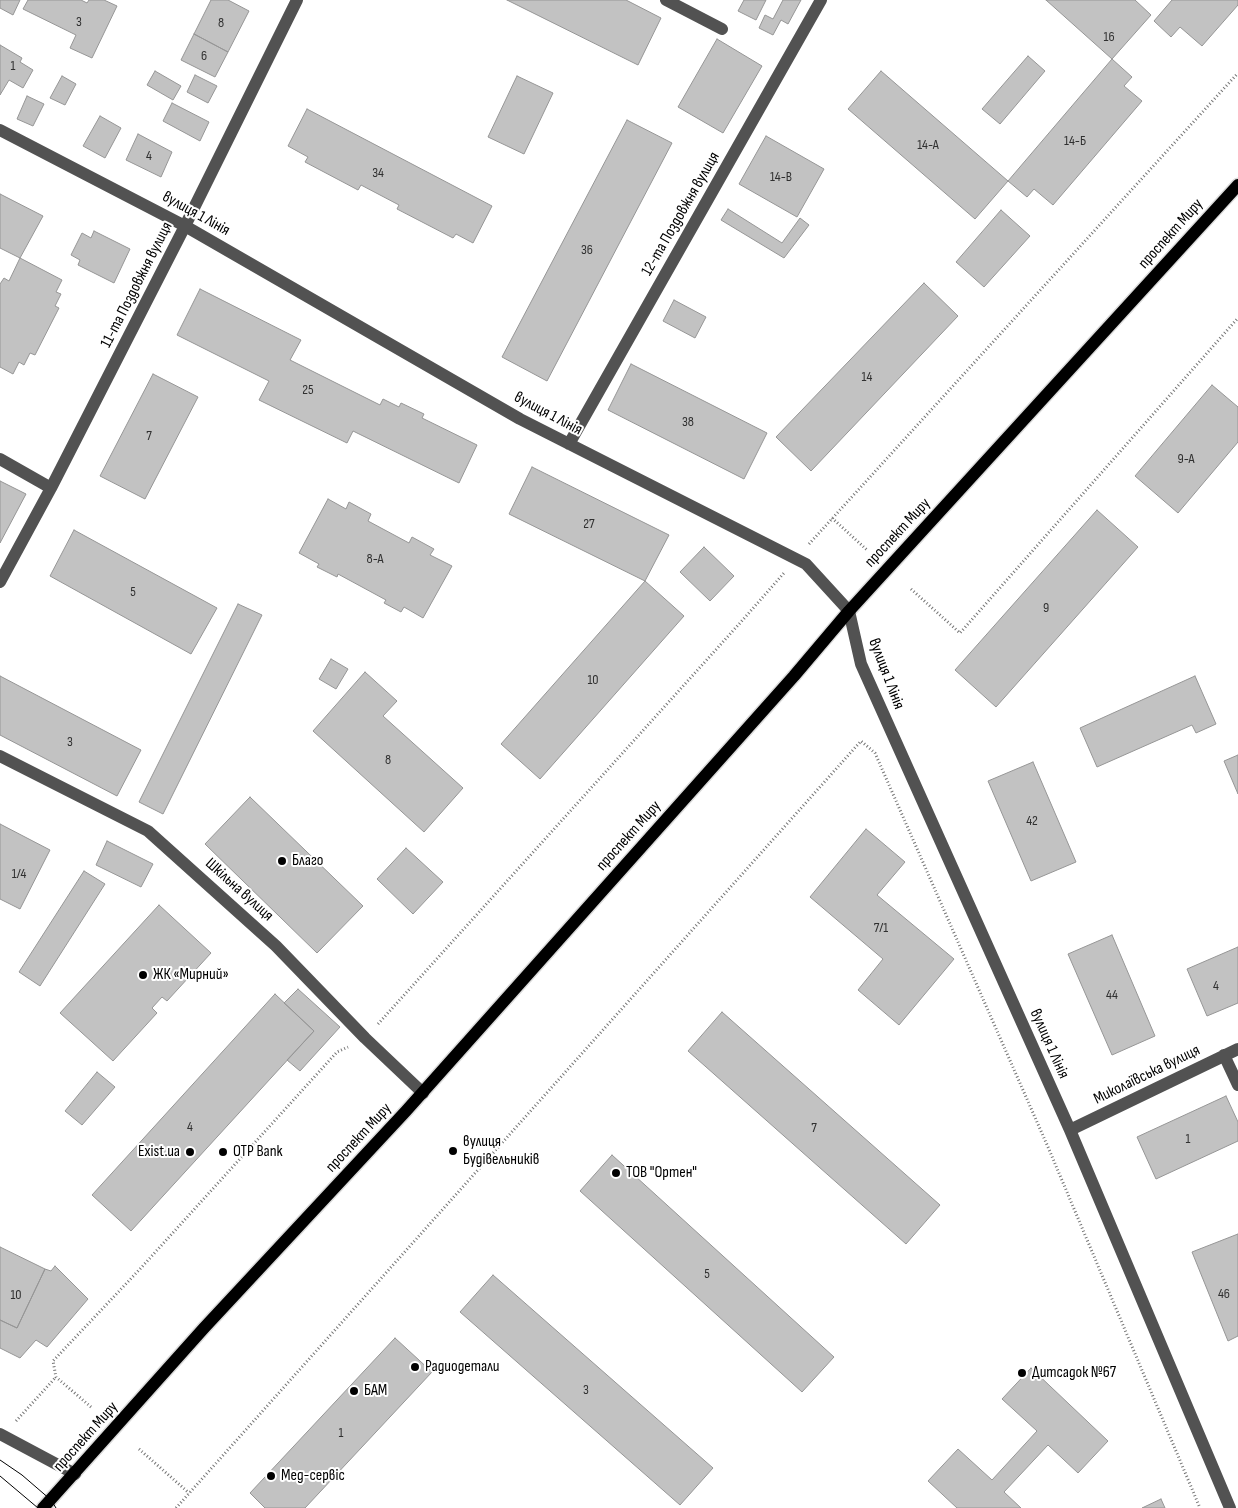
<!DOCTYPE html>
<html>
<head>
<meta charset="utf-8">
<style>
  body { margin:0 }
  canvas { display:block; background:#fff }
</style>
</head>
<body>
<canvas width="1238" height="1508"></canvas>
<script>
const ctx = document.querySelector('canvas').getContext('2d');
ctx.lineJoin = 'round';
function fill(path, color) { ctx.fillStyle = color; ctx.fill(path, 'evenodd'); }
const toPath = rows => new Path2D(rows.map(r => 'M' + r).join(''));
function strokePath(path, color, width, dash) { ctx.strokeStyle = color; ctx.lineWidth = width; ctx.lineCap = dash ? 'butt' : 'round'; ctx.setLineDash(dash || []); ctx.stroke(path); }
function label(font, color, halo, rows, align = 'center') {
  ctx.font = font + ' "Sofia Sans Condensed",sans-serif'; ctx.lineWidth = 4; ctx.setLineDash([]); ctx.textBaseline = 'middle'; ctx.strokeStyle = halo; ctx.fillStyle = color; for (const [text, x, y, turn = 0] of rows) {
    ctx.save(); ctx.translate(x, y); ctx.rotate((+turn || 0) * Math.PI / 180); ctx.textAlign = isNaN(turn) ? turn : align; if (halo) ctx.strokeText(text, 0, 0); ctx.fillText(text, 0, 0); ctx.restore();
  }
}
const building = toPath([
  [0,0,20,0,13,15,0,8,0,0],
  [28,0,81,0,87,3,89,0,104,0,117,6,92,58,70,48,76,35,23,9,28,0],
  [211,0,228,0,249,11,228,52,194,34,211,0],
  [507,0,626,0,661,18,638,65,507,0],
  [744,0,766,0,756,20,738,11,744,0],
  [783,0,801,0,788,24,781,20,773,35,759,28,765,15,773,19,783,0],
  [1046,0,1135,0,1151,15,1112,59,1046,0],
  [1172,0,1238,0,1238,5,1202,46,1180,27,1171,37,1154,21,1172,0],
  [194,34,228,52,215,77,181,60,194,34],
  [717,39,762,66,723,133,678,107,717,39],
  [0,45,22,58,20,62,33,70,23,88,9,80,0,95,0,45],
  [1028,56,1045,71,1000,124,982,109,1028,56],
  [1112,59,1132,77,1124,86,1142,101,1053,205,1034,189,1027,197,1008,181,1112,59],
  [155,71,181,86,173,100,147,85,155,71],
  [881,71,1008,181,975,219,848,109,881,71],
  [195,75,217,86,208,103,187,92,195,75],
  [62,76,76,84,65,105,50,98,62,76],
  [517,76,553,93,524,154,488,137,517,76],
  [27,96,44,104,33,126,17,119,27,96],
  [172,103,209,122,200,141,163,121,172,103],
  [307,109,492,206,473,243,456,234,453,238,397,209,399,205,361,185,358,190,305,162,308,157,288,146,307,109],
  [100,116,121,128,105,158,83,146,100,116],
  [627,120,672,143,547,381,502,357,627,120],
  [138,134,172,152,161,177,126,160,138,134],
  [766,136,824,169,797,217,739,184,766,136],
  [0,194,43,216,20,258,0,248,0,194],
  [728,209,782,243,800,218,809,225,784,258,721,220,728,209],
  [1001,210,1030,236,984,287,956,262,1001,210],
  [94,231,130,249,114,283,78,265,80,260,71,255,82,233,91,238,94,231],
  [20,258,62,280,56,292,61,294,55,306,59,308,35,355,30,353,24,365,19,362,13,374,0,367,0,284,4,278,9,281,20,258],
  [924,283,958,316,811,471,776,437,924,283],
  [200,289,301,340,290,360,380,405,383,399,399,407,401,403,424,414,422,418,477,445,459,483,353,431,347,443,259,400,269,381,177,335,200,289],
  [674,300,706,317,695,338,663,321,674,300],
  [631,364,767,433,744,479,608,410,631,364],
  [153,374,198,397,145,499,100,476,153,374],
  [1212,385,1238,407,1238,442,1178,513,1135,476,1212,385],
  [532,467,669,535,645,581,509,514,532,467],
  [0,481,26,494,0,543,0,481],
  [328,499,346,509,349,502,371,514,368,521,409,543,412,537,434,549,430,555,452,566,423,618,404,607,401,612,384,603,386,600,338,574,337,577,317,567,319,564,299,553,328,499],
  [1097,510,1138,547,996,707,955,670,1097,510],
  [74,530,217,608,191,654,50,576,74,530],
  [704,547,734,576,710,601,680,572,704,547],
  [645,581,684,616,540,779,501,744,645,581],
  [238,604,262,615,163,814,139,802,238,604],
  [331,659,348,669,336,689,319,679,331,659],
  [365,672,397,701,383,716,463,788,424,832,313,731,365,672],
  [0,676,141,750,117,796,0,735,0,676],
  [1195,676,1216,724,1196,733,1192,725,1097,767,1080,728,1195,676],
  [1238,755,1238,794,1224,761,1238,755],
  [1033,762,1076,862,1031,881,988,781,1033,762],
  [250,797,363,906,317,953,205,844,250,797],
  [0,824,50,850,20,909,0,899,0,824],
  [866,829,905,862,877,895,954,959,899,1025,858,990,883,959,810,897,866,829],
  [107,841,153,864,141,887,96,865,107,841],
  [406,848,443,882,413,914,377,879,406,848],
  [84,871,105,884,40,986,19,972,84,871],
  [159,905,211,953,167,1001,162,997,152,1008,157,1013,113,1061,60,1013,159,905],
  [1112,935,1155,1036,1112,1055,1068,954,1112,935],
  [1238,947,1238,1003,1207,1016,1187,969,1238,947],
  [298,989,340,1027,300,1071,287,1060,314,1031,284,1003,298,989],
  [275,994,314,1031,131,1231,92,1195,275,994],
  [722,1012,940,1205,906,1244,688,1051,722,1012],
  [97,1072,115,1087,82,1125,65,1111,97,1072],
  [1226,1096,1238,1122,1238,1141,1156,1179,1137,1137,1226,1096],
  [612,1155,834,1357,802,1392,580,1191,612,1155],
  [1238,1234,1238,1336,1228,1341,1192,1252,1238,1234],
  [0,1247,45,1269,17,1328,0,1320,0,1247],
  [55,1266,88,1299,47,1347,36,1340,20,1358,0,1348,0,1320,17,1328,45,1269,51,1271,55,1266],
  [493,1275,713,1468,680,1505,460,1312,493,1275],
  [395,1338,432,1372,305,1508,265,1508,250,1493,395,1338],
  [1031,1368,1108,1441,1078,1473,1048,1445,1004,1492,1021,1508,957,1508,928,1481,958,1449,992,1480,1037,1431,1002,1399,1031,1368],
  [1161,1499,1165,1508,1142,1508,1161,1499]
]);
fill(building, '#c2c2c2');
strokePath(building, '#969696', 1);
const major = toPath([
  [43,1508,204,1328,406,1111,794,676,849,611,1238,185]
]);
strokePath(major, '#dbdbdb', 15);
strokePath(toPath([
  [832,518,867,550],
  [809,544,1238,73],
  [911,589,960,633,1238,318],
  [378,1024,740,623,784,573],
  [91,1407,56,1377,53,1361,140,1269,337,1052,348,1047],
  [16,1421,56,1377],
  [139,1449,189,1493],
  [176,1508,861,741,875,753,1048,1147,1200,1508]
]), '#747474', 3, [1, 2.5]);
strokePath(toPath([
  [666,0,722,29],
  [0,130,185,226,520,419,806,564,849,611,861,664,1070,1130,1230,1508],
  [569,444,821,0],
  [0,459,51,488],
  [0,582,51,488,185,226,297,0],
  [0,756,148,831,276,946,365,1038,423,1093],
  [1224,1055,1238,1085],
  [1070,1130,1238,1049],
  [0,1434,75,1474]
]), '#525252', 12);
strokePath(major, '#000', 12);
strokePath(toPath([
  [0,1460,22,1475,51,1500,56,1508],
  [0,1476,38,1508]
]), '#000', 1);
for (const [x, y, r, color] of [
  [282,861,5,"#000"],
  [143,975,5,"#000"],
  [453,1151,5,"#000"],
  [190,1152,5,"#000"],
  [223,1152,5,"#000"],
  [616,1173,5,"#000"],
  [415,1367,5,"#000"],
  [1022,1373,5,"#000"],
  [354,1391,5,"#000"],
  [271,1476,5,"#000"]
]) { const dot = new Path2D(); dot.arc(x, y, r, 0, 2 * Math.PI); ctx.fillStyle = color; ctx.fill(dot); strokePath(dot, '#fff', 2); }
label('14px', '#303030', null, [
  ["3",79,22],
  ["8",221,23],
  ["16",1109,37],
  ["6",204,56],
  ["1",13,66],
  ["14-Б",1075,141],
  ["14-А",928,145],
  ["4",149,156],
  ["34",378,173],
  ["14-В",781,177],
  ["36",587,250],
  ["14",867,377],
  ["25",308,390],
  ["38",688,422],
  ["7",149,436],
  ["9-А",1186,459],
  ["27",589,524],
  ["8-А",375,559],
  ["5",133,592],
  ["9",1046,608],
  ["10",593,680],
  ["3",70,742],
  ["8",388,760],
  ["42",1032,821],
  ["1/4",19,874],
  ["7/1",881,928],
  ["4",1216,986],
  ["44",1112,995],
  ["4",190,1127],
  ["7",814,1128],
  ["1",1188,1139],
  ["5",707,1274],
  ["46",1224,1294],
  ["10",16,1295],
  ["3",586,1390],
  ["1",341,1433]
]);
label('16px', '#000', '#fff', [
  ["вулиця 1 Лінія",196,214,29],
  ["12-та Поздовжня вулиця",681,214,-60],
  ["проспект Миру",1171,234,-48],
  ["11-та Поздовжня вулиця",137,285,-63],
  ["вулиця 1 Лінія",548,414,28],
  ["проспект Миру",898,533,-47],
  ["вулиця 1 Лінія",886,674,69],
  ["проспект Миру",629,836,-48],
  ["Шкільна вулиця",239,890,42],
  ["вулиця 1 Лінія",1049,1044,66],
  ["Миколаївська вулиця",1147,1075,-26],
  ["проспект Миру",359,1138,-47],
  ["проспект Миру",86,1437,-48]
]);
label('16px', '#000', '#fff', [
  ["Благо",292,861],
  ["ЖК «Мирний»",153,975],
  ["вулиця",463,1142],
  ["Будівельників",463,1160],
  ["Exist.ua",180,1152,"right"],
  ["OTP Bank",233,1152],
  ["ТОВ \"Ортен\"",626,1173],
  ["Радиодетали",425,1367],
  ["Дитсадок №67",1032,1373],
  ["БАМ",364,1391],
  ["Мед-сервіс",281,1476]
], 'left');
</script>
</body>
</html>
